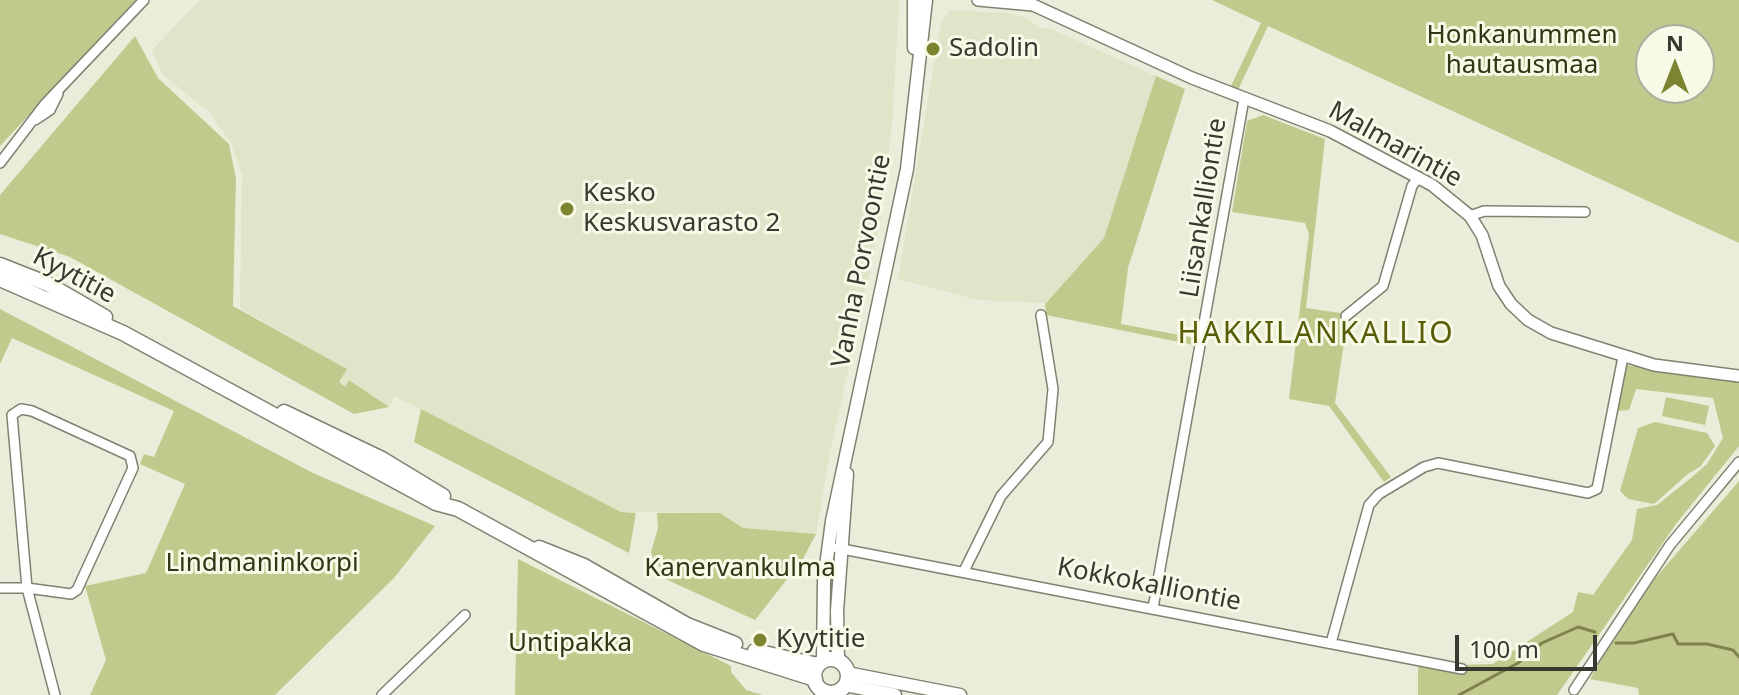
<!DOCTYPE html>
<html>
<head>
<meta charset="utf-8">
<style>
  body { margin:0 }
  #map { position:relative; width:1739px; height:695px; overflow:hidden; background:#eaedd9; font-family:"Noto Sans",sans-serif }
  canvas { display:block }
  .north { position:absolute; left:1635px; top:24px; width:80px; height:80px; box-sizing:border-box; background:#f7fae6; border:2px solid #abad9e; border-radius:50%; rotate:0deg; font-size:22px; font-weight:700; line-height:32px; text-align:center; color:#383931 }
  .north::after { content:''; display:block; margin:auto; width:28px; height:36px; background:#7c8430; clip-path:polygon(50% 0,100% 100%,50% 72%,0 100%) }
  .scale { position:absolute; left:1455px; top:635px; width:142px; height:36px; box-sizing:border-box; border:4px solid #383931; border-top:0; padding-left:10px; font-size:24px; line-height:28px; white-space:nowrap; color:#383931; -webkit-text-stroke:6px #f7fae6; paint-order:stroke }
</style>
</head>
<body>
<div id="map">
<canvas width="1739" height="695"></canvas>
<div class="north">N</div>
<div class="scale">100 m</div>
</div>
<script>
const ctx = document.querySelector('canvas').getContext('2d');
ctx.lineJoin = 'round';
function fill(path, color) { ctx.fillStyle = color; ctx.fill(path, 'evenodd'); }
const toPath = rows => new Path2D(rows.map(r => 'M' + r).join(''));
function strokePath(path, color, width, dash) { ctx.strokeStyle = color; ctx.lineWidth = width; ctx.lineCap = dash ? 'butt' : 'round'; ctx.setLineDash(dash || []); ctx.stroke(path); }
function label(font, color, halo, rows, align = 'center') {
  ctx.font = font + ' "Noto Sans",sans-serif'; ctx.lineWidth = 6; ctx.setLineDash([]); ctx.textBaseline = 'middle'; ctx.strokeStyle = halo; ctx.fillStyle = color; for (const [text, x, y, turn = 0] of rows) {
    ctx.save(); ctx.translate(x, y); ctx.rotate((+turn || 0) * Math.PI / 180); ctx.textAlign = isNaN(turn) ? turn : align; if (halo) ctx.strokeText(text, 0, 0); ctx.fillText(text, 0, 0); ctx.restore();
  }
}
fill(toPath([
  [200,0,899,0,892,125,878,234,830,452,816,534,744,528,720,513,621,512,395,396,389,407,349,380,345,387,338,382,346,369,240,308,242,175,231,143,209,112,163,75,152,50],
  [949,10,1007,13,1027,18,1040,28,1051,29,1156,76,1104,238,1045,303,978,300,898,279,940,27]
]), '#e0e4c9');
fill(toPath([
  [0,0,136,0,0,146],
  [1212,0,1739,0,1739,243,1268,26,1238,90,1230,88,1261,23],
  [1651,40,1699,40,1699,88,1651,88],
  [135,36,158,78,229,144,236,179,233,306,347,369,339,382,345,387,349,380,389,407,354,414,70,257,0,234,0,195],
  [1156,76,1185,89,1128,268,1121,324,1195,338,1194,345,1046,315,1045,304,1104,238],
  [1263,115,1325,139,1306,308,1340,313,1347,322,1335,403,1391,477,1384,482,1329,406,1289,399,1309,234,1305,223,1232,212,1247,121],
  [0,309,313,473,435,526,394,578,275,695,90,695,106,660,85,586,146,573,185,484,140,464,144,454,154,457,174,411,12,338,0,364],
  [1625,365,1739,381,1739,446,1676,524,1557,695,1418,695,1418,666,1493,664,1573,612,1578,592,1593,595,1632,540,1637,509,1657,505,1692,477,1707,464,1723,438,1713,398,1636,389,1629,410,1617,411],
  [1666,397,1709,406,1705,425,1662,416],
  [421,409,621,512,636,513,629,553,414,442],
  [1655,422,1707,433,1715,446,1700,467,1689,473,1654,504,1628,499,1620,491,1638,428],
  [1739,481,1739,695,1639,695,1638,688,1590,679,1632,605],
  [657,513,720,513,743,528,816,534,803,559,755,620,661,577,664,571,653,560,651,552,658,528],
  [518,559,731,666,731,672,746,690,762,695,515,695]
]), '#c1c98d');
strokePath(toPath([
  [1616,643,1634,643,1673,634,1678,644,1707,644,1733,650,1739,657],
  [1459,695,1518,663,1542,643,1578,627,1595,632]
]), '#7d834b', 3);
const minor = toPath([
  [35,120,50,110,58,94],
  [0,163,45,104,144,0],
  [1470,216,1484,211,1585,212],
  [1346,316,1383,286,1412,186,1419,177],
  [837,548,1462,669],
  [964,571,1001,496,1048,442,1053,389,1041,315],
  [0,588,27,588,71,594,77,590,133,468,130,456,32,411,21,409,12,415,27,588,55,695],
  [1153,608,1244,99],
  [1331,643,1369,505,1379,494,1424,467,1438,463,1588,493,1597,489,1623,357],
  [1574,690,1670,545,1739,462],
  [382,695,465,615]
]);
const tertiary = toPath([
  [978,0,1033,5,1192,78,1330,131,1432,185,1470,216,1482,235,1499,286,1511,304,1528,320,1551,333,1654,365,1739,376]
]);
const secondary = toPath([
  [914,0,914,48],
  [823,661,824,581,832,521,907,169,926,0],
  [838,661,837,611,847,474],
  [847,673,960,695],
  [845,685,895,695]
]);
const primary = toPath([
  [0,265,48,284,105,317],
  [0,279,123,333,436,503,458,509,704,644,815,679],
  [284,412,382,459,443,496],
  [539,548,584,566,687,625,735,644],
  [755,651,818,665],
  '814 676a17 17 0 1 1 34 0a17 17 0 1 1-34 0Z'
]);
strokePath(minor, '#7f8270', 12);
strokePath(tertiary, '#7f8270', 14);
strokePath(secondary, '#7f8270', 15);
strokePath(primary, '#7f8270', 17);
strokePath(minor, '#fff', 9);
strokePath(tertiary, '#fff', 11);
strokePath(secondary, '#fff', 12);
strokePath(primary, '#fff', 14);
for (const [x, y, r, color] of [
  [933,49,8,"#7c8430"],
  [567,209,8,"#7c8430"],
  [760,640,8,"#7c8430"]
]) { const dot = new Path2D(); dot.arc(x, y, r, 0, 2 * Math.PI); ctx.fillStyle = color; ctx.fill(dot); strokePath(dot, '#f7fae6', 3); }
label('26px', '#323614', '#f7fae6', [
  ["Honkanummen",1522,36],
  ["hautausmaa",1522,66],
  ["Lindmaninkorpi",262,564],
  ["Kanervankulma",740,569],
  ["Untipakka",570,644]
]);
label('26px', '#383931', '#f7fae6', [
  ["Sadolin",949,49],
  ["Kesko",583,194],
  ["Keskusvarasto 2",583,224],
  ["Kyytitie",776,640]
], 'left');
label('26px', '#383931', '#f7fae6', [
  ["Malmarintie",1395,145,29],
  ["Liisankalliontie",1204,208,-81],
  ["Vanha Porvoontie",862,261,-79],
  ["Kyytitie",74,276,28],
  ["Kokkokalliontie",1149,585,11]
]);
ctx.letterSpacing = '2px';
label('30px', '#575d07', '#f7fae6', [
  ["HAKKILANKALLIO",1316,334]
]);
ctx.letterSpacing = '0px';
</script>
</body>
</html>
